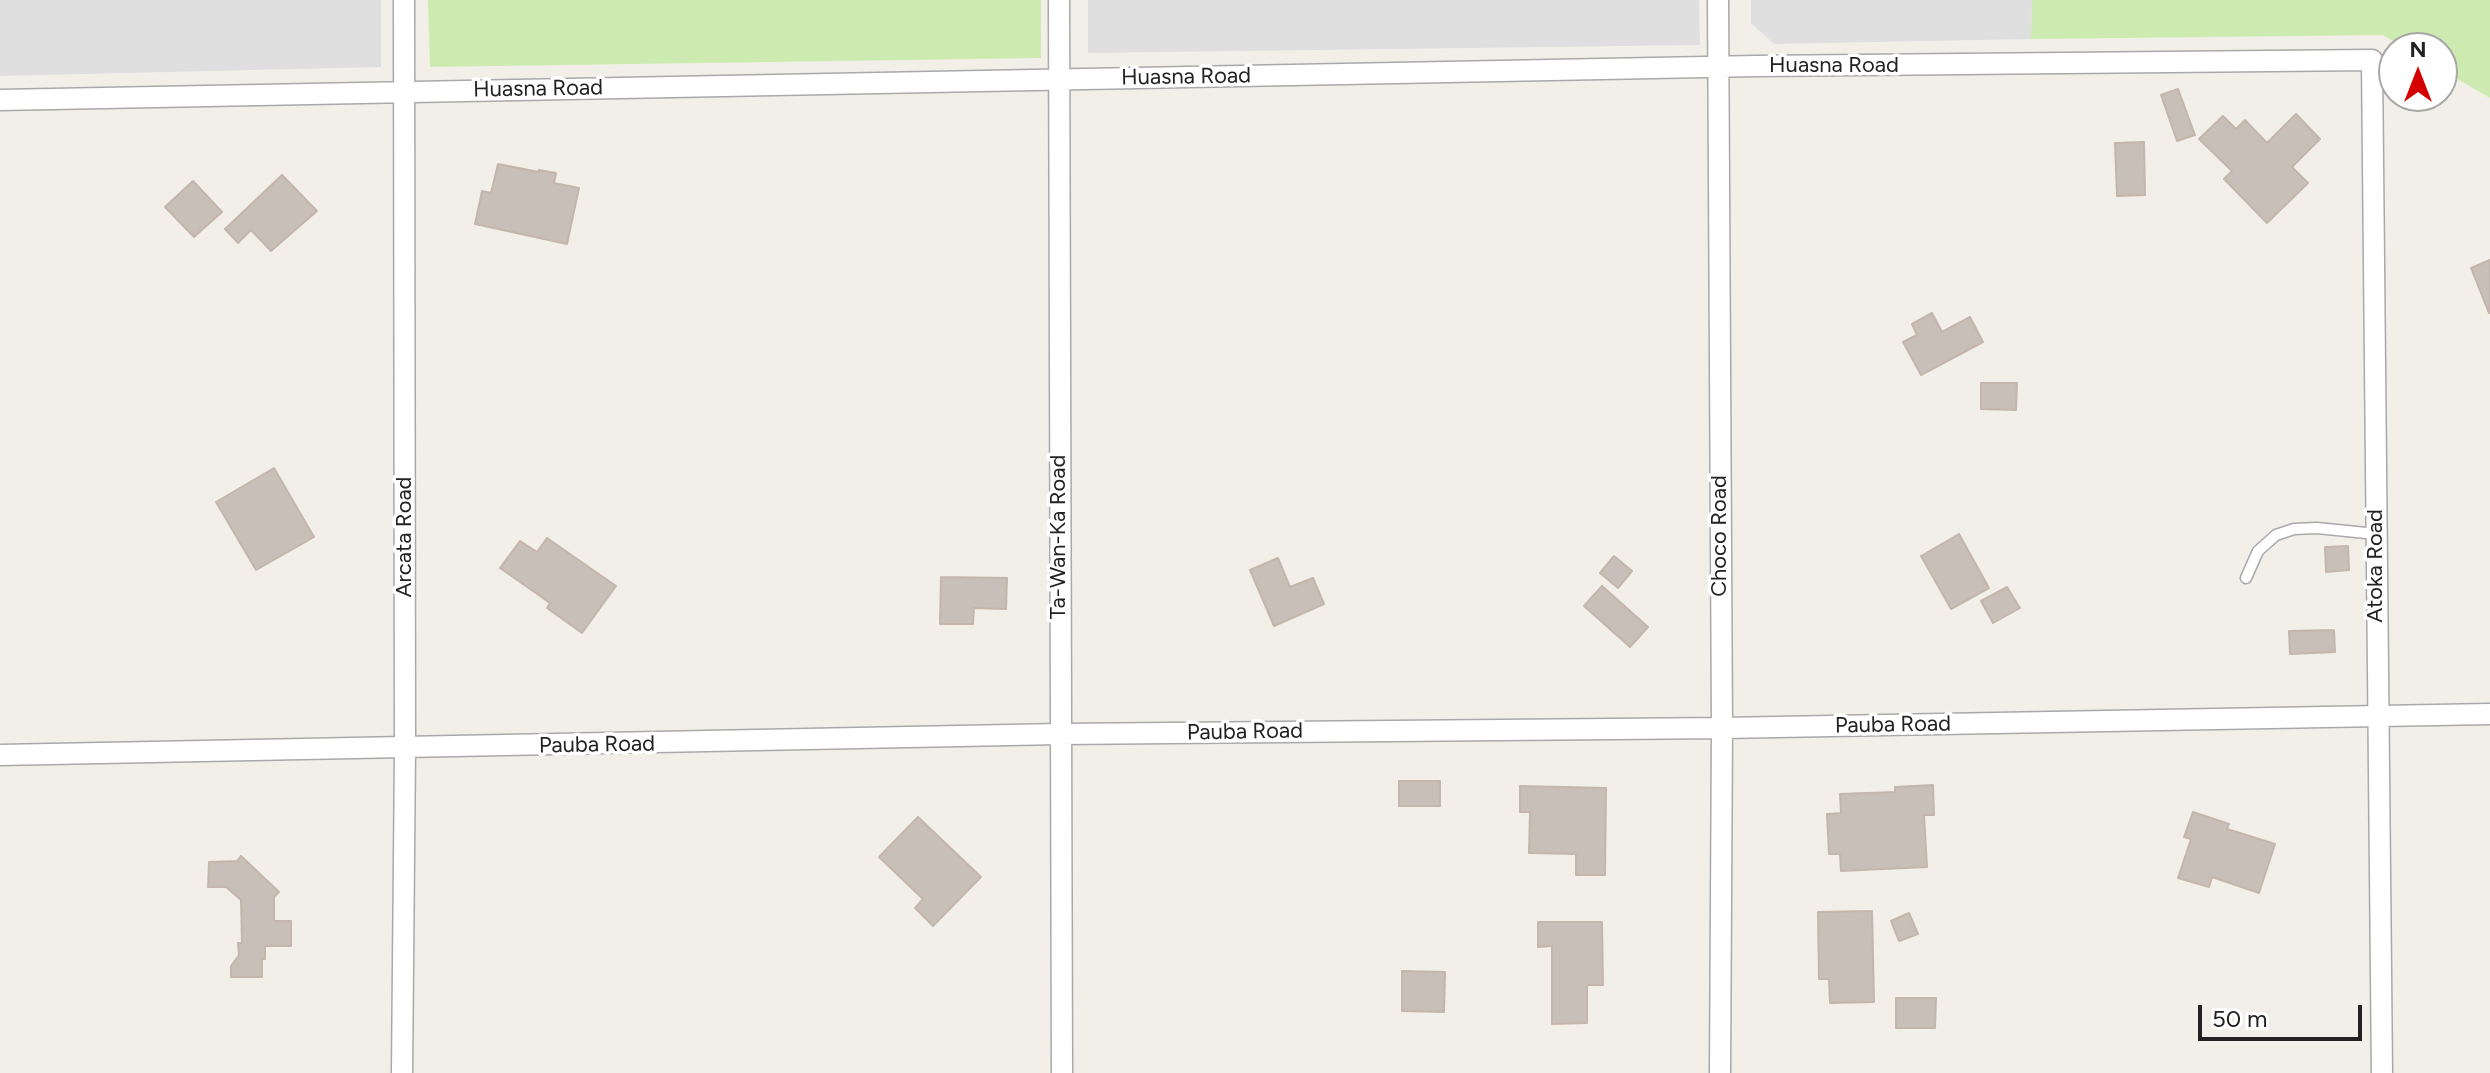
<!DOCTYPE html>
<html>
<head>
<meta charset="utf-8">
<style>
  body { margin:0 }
  #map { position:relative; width:2490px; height:1073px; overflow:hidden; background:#f2efe9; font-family:Figtree,sans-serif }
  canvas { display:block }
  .north { position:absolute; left:2378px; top:32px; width:80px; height:80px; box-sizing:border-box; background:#fff; border:2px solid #a7a7a7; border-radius:50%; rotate:0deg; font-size:22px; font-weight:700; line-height:32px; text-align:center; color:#222 }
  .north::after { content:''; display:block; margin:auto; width:28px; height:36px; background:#d40000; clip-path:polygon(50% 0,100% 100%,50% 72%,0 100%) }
  .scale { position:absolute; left:2198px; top:1005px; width:164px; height:36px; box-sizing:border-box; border:4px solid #222; border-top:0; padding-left:10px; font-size:24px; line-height:28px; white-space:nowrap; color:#222; -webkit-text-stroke:6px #fff; paint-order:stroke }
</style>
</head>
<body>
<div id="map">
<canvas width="2490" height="1073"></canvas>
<div class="north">N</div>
<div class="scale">50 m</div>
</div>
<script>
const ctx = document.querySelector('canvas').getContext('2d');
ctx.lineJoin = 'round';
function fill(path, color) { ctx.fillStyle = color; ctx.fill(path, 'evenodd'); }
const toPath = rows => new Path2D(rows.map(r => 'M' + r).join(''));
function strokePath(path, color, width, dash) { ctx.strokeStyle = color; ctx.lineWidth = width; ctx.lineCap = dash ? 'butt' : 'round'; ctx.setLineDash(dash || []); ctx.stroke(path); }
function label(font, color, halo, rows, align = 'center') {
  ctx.font = font + ' Figtree,sans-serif'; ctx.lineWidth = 7; ctx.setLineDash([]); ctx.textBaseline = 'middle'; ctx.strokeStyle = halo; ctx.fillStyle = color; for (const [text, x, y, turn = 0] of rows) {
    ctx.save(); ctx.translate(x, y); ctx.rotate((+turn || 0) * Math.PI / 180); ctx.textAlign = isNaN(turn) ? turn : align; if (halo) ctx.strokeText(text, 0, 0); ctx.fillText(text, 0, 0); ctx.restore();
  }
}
fill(toPath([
  [0,0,381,0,381,67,0,76],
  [1088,0,1699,0,1700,45,1088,53],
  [1751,0,2032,0,2031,39,1774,44,1751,23]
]), '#e0dfdf');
fill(toPath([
  [428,0,1041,0,1041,58,430,67],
  [2032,0,2490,0,2490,98,2442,70,2442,48,2405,48,2383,35,2031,39]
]), '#cdebb0');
const building = toPath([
  [2178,89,2195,135,2177,141,2161,95,2178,89],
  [2296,114,2320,139,2292,167,2308,183,2267,223,2224,179,2232,171,2199,139,2223,116,2236,129,2245,120,2267,143,2296,114],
  [2144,142,2145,195,2117,196,2115,143,2144,142],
  [498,164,539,172,539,170,556,173,554,183,579,188,567,244,475,224,482,191,491,193,498,164],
  [282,175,317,211,271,251,251,230,238,243,225,229,282,175],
  [193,181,222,212,194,237,165,207,193,181],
  [2490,260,2490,313,2489,313,2471,268,2490,260],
  [1932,313,1942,332,1970,317,1983,342,1921,375,1903,342,1917,335,1912,324,1932,313],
  [1981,383,2017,383,2016,410,1981,409,1981,383],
  [274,468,314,537,256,570,216,502,274,468],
  [1959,534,1989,588,1951,609,1921,556,1959,534],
  [547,538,616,586,582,633,547,608,550,603,500,568,520,541,537,552,547,538],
  [2348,546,2349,570,2326,572,2325,547,2348,546],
  [1614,556,1632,571,1618,588,1600,573,1614,556],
  [1278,558,1290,587,1313,578,1324,604,1274,626,1250,570,1278,558],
  [941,577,1007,578,1006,609,974,608,973,624,940,624,941,577],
  [1602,586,1648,627,1630,647,1584,606,1602,586],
  [2007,587,2020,608,1993,623,1981,601,2007,587],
  [2334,630,2335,652,2290,654,2289,631,2334,630],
  [1399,781,1440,781,1440,806,1399,806,1399,781],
  [1933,785,1934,815,1924,815,1927,867,1841,871,1840,854,1829,854,1827,814,1841,813,1840,794,1895,792,1895,787,1933,785],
  [1520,786,1606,788,1605,875,1576,875,1576,854,1529,853,1530,812,1520,812,1520,786],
  [2193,812,2229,824,2227,829,2275,844,2259,893,2212,877,2209,887,2178,878,2191,839,2184,837,2193,812],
  [918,817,981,877,933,926,915,908,923,899,879,857,918,817],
  [241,856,279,892,274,897,274,921,291,921,291,946,265,946,265,959,262,959,262,977,231,977,231,966,239,955,238,943,242,943,241,900,226,887,208,887,209,862,237,861,241,856],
  [1872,911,1874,1002,1830,1003,1829,979,1819,979,1818,912,1872,911],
  [1909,913,1918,934,1899,941,1891,921,1909,913],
  [1538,922,1602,922,1603,985,1587,985,1587,1023,1552,1024,1552,946,1538,947,1538,922],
  [1402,971,1445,972,1444,1012,1402,1011,1402,971],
  [1896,998,1936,998,1935,1028,1896,1028,1896,998]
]);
fill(building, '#c7bfb8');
strokePath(building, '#c4b6ab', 2);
const service = toPath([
  [2246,578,2258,551,2276,535,2294,529,2317,528,2376,534]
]);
const minor = toPath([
  [1059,0,1062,1073],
  [1718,0,1722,728,1720,1073],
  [0,100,1757,66,2372,60,2382,1073],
  [0,755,1060,734,1722,728,2490,714],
  [402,1073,405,749,404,0]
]);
strokePath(service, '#a9a9a9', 13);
strokePath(minor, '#a9a9a9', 23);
strokePath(service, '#fff', 10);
strokePath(minor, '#fff', 20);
label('22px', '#222', '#fff', [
  ["Huasna Road",1834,66],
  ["Huasna Road",1186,77,-1],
  ["Huasna Road",538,89,-1],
  ["Choco Road",1720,536,-90],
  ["Arcata Road",405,537,-90],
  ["Ta-Wan-Ka Road",1059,537,-90],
  ["Atoka Road",2376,566,-90],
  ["Pauba Road",1893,725,-1],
  ["Pauba Road",1245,732,-1],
  ["Pauba Road",597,745,-1]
]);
</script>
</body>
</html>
